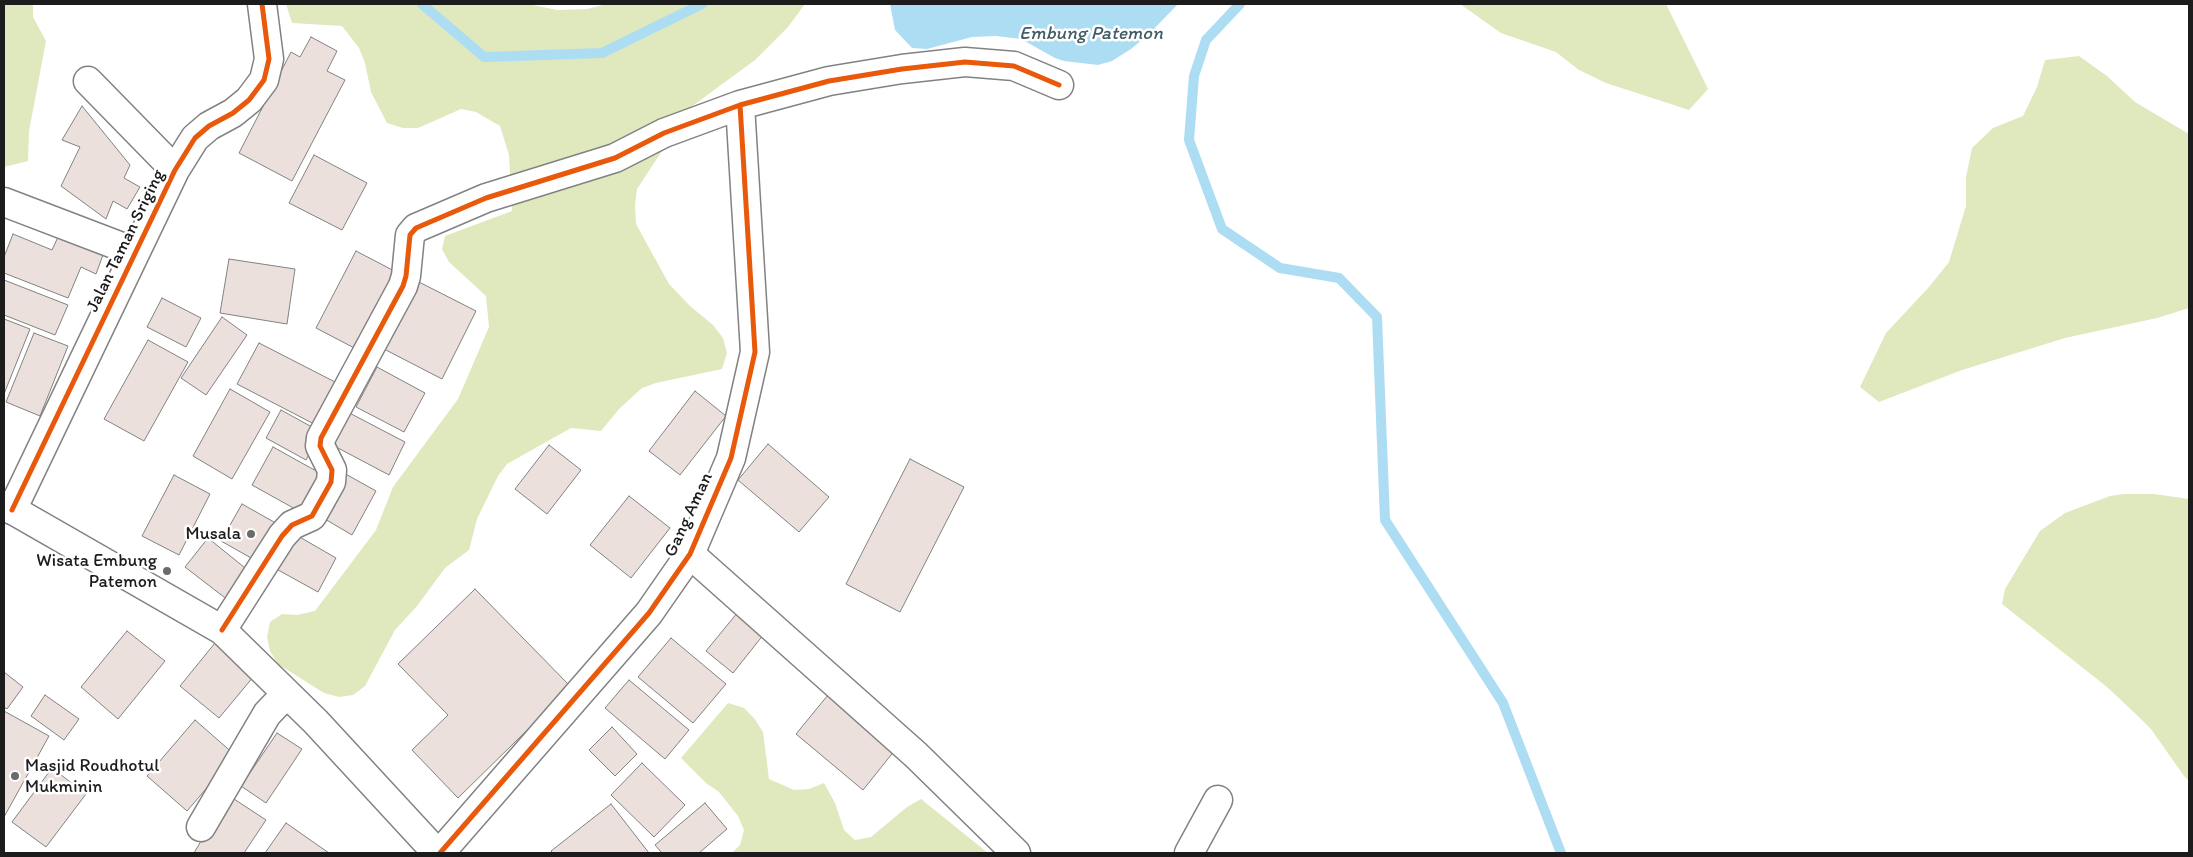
<!DOCTYPE html>
<html>
<head>
<meta charset="utf-8">
<style>
  body { margin:0 }
  #map { position:relative; width:2193px; height:857px; overflow:hidden; background:#fff; font-family:Itim,sans-serif }
  canvas { display:block }
  .frame { position:absolute; inset:0; border:5px solid #1c1c1c; pointer-events:none }
</style>
</head>
<body>
<div id="map">
<canvas width="2193" height="857"></canvas>
<div class="frame"></div>
</div>
<script>
const ctx = document.querySelector('canvas').getContext('2d');
ctx.lineJoin = 'round';
function fill(path, color) { ctx.fillStyle = color; ctx.fill(path, 'evenodd'); }
const toPath = rows => new Path2D(rows.map(r => 'M' + r).join(''));
function strokePath(path, color, width, dash) { ctx.strokeStyle = color; ctx.lineWidth = width; ctx.lineCap = dash ? 'butt' : 'round'; ctx.setLineDash(dash || []); ctx.stroke(path); }
function label(font, color, halo, rows, align = 'center') {
  ctx.font = font + ' Itim,sans-serif'; ctx.lineWidth = 5; ctx.setLineDash([]); ctx.textBaseline = 'middle'; ctx.strokeStyle = halo; ctx.fillStyle = color; for (const [text, x, y, turn = 0] of rows) {
    ctx.save(); ctx.translate(x, y); ctx.rotate((+turn || 0) * Math.PI / 180); ctx.textAlign = isNaN(turn) ? turn : align; if (halo) ctx.strokeText(text, 0, 0); ctx.fillText(text, 0, 0); ctx.restore();
  }
}
fill(toPath([
  [4,4,33,4,33,17,46,41,29,131,28,161,4,167],
  [286,4,528,4,557,10,587,9,607,4,805,4,788,27,755,60,691,107,637,189,635,205,636,224,669,284,690,306,713,325,723,338,727,353,722,369,656,383,642,388,619,409,601,431,571,428,507,464,498,476,477,519,469,550,445,568,417,606,395,630,365,686,353,695,339,697,324,693,278,664,270,651,267,637,270,622,282,614,297,615,315,611,376,530,393,487,458,399,489,327,486,296,449,262,442,249,445,236,512,211,509,155,500,126,476,112,461,109,418,128,403,128,387,123,371,92,365,63,359,48,342,26,292,23],
  [1460,4,1666,4,1708,89,1689,110,1606,83,1579,70,1556,52,1501,33],
  [2079,56,2107,76,2135,102,2189,134,2189,308,2157,318,2065,338,1962,370,1879,402,1860,387,1886,333,1929,287,1949,262,1966,206,1966,177,1972,148,1993,128,2023,116,2037,87,2045,60],
  [2124,494,2154,494,2189,499,2189,781,2184,776,2151,729,2140,718,2107,687,2002,604,2005,589,2040,531,2065,513,2110,496],
  [728,703,744,708,754,718,763,732,769,779,794,790,809,789,824,783,835,803,844,830,855,840,871,837,907,807,921,799,988,853,732,853,740,845,744,830,738,816,719,792,706,783,681,758]
]), '#e0e8be');
fill(toPath([
  [890,4,1178,4,1149,34,1131,49,1112,61,1098,65,1064,61,1055,58,1021,39,996,36,972,37,927,49,912,48,895,30]
]), '#adddf2');
strokePath(toPath([
  [422,4,484,57,602,53,702,4],
  [1240,4,1206,40,1194,76,1189,140,1222,229,1280,268,1339,278,1377,317,1385,520,1503,703,1561,853]
]), '#adddf2', 10);
const building = toPath([
  [311,37,337,51,327,71,345,80,292,181,239,153,291,52,300,57,311,37],
  [82,106,130,165,124,178,140,187,127,209,113,201,106,219,61,186,80,147,62,140,82,106],
  [314,155,367,183,342,230,289,203,314,155],
  [13,234,52,250,58,237,103,255,96,274,81,267,68,298,4,273,4,257,13,234],
  [356,251,402,275,362,352,316,328,356,251],
  [229,259,295,269,287,324,220,313,229,259],
  [4,280,68,305,55,335,4,315,4,280],
  [417,281,476,311,442,379,382,348,417,281],
  [162,298,201,318,186,347,147,327,162,298],
  [222,317,247,335,206,395,181,378,222,317],
  [4,319,30,329,4,394,4,319],
  [34,333,68,346,40,416,6,402,34,333],
  [148,340,188,362,144,441,104,419,148,340],
  [259,343,337,383,316,425,237,384,259,343],
  [377,367,425,393,404,432,356,407,377,367],
  [230,389,270,412,232,479,193,456,230,389],
  [695,391,726,416,680,475,649,451,695,391],
  [338,407,405,442,389,475,321,439,338,407],
  [281,410,321,432,306,460,266,438,281,410],
  [768,444,829,497,799,532,738,480,768,444],
  [549,445,581,470,547,514,515,489,549,445],
  [273,447,327,477,306,515,252,485,273,447],
  [910,459,964,487,900,612,846,584,910,459],
  [342,472,376,491,352,535,318,515,342,472],
  [174,475,210,494,179,555,142,536,174,475],
  [629,496,670,528,631,578,590,545,629,496],
  [242,504,281,526,260,563,221,541,242,504],
  [291,532,336,558,318,592,271,566,291,532],
  [208,538,255,576,233,604,185,567,208,538],
  [475,589,571,687,458,798,412,750,448,715,398,664,475,589],
  [738,612,764,634,733,673,706,651,738,612],
  [127,631,165,661,118,719,81,687,127,631],
  [671,638,726,684,693,723,638,677,671,638],
  [215,643,254,676,219,718,180,686,215,643],
  [4,672,23,687,7,709,4,707,4,672],
  [629,680,689,730,665,759,605,708,629,680],
  [45,695,79,719,64,740,31,716,45,695],
  [828,695,895,750,863,790,796,734,828,695],
  [4,711,49,736,4,817,4,711],
  [195,720,235,755,187,811,147,776,195,720],
  [612,727,637,754,615,776,589,750,612,727],
  [277,733,302,749,266,803,241,786,277,733],
  [642,763,685,805,654,837,611,795,642,763],
  [52,768,86,794,46,847,12,822,52,768],
  [228,795,266,820,244,853,194,853,228,795],
  [705,803,727,829,699,853,662,853,655,845,705,803],
  [611,804,649,853,553,853,551,851,611,804],
  [286,823,329,853,265,853,286,823]
]);
fill(building, '#ebe0dc');
strokePath(building, '#828282', 1);
const minor = toPath([
  [88,81,175,170],
  [4,202,135,252],
  [12,510,175,170,195,138,209,126,233,113,249,100,264,80,269,59,262,4],
  [690,554,916,755,1016,853],
  [222,630,282,536,292,525,312,516,331,482,332,470,320,446,321,438,403,286,406,276,410,235,416,228,486,198,615,158,664,133,740,105,829,81,902,69,965,62,1014,66,1059,85],
  [201,827,267,714,286,694],
  [440,853,649,613,690,554,731,458,755,352,740,105],
  [1189,853,1218,800]
]);
const major = toPath([
  [4,505,222,630,316,722,437,853]
]);
strokePath(minor, '#828282', 31);
strokePath(major, '#828282', 31);
strokePath(minor, '#fff', 28);
strokePath(major, '#fff', 28);
strokePath(toPath([
  [12,510,175,170,195,138,209,126,233,113,249,100,264,80,269,59,262,4],
  [222,630,282,536,292,525,312,516,331,482,332,470,320,446,321,438,403,286,406,276,410,235,416,228,486,198,615,158,664,133,740,105,829,81,902,69,965,62,1014,66,1059,85],
  [440,853,649,613,690,554,731,458,755,352,740,105]
]), '#e8590c', 5);
for (const [x, y, r, color] of [
  [251,534,5,"#6b6b6b"],
  [167,571,5,"#6b6b6b"],
  [15,776,5,"#6b6b6b"]
]) { const dot = new Path2D(); dot.arc(x, y, r, 0, 2 * Math.PI); ctx.fillStyle = color; ctx.fill(dot); strokePath(dot, '#fff', 2); }
label('18px', '#1c1c1c', '#fff', [
  ["Jalan Taman Sriging",126,241,-64],
  ["Gang Aman",689,515,-65]
]);
label('18px', '#1c1c1c', '#fff', [
  ["Musala",241,534],
  ["Wisata Embung",157,561],
  ["Patemon",157,582],
  ["Masjid Roudhotul",25,766,"left"],
  ["Mukminin",25,787,"left"]
], 'right');
label('italic 19px', '#425b65', '#fff', [
  ["Embung Patemon",1091,34]
]);
</script>
</body>
</html>
